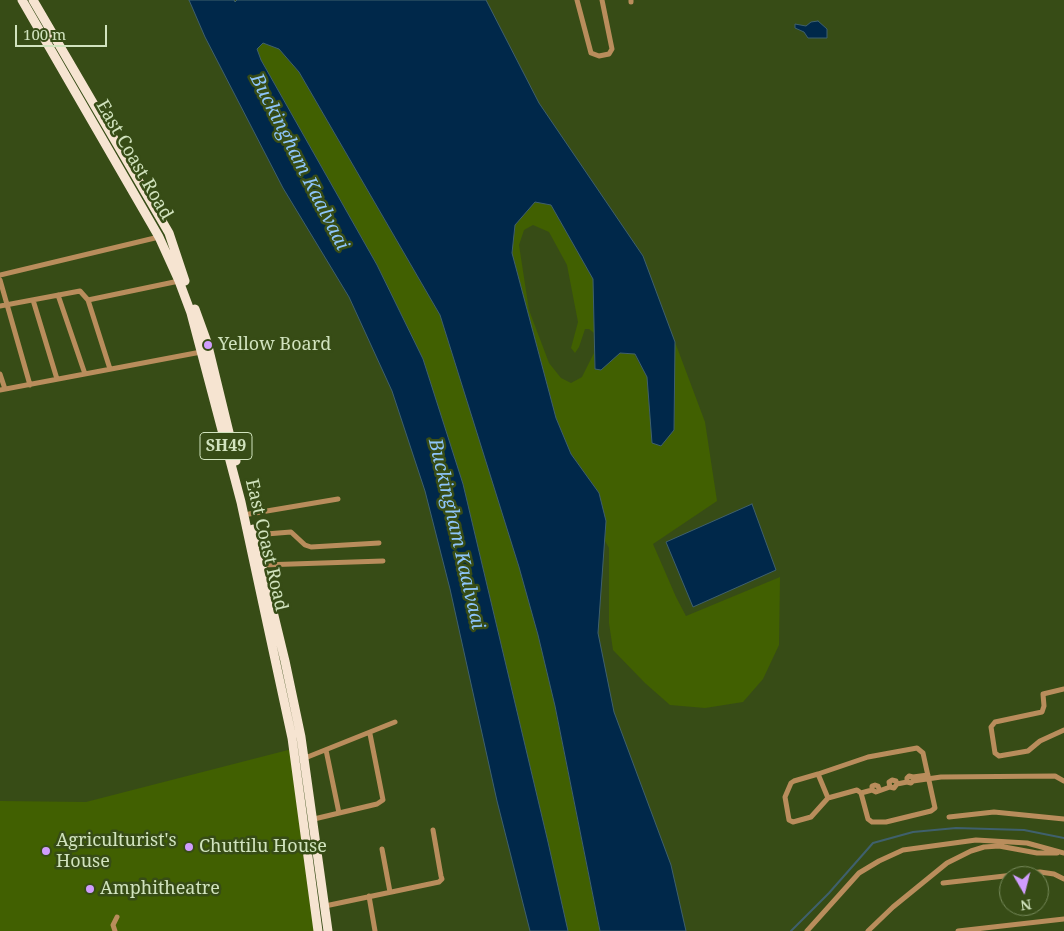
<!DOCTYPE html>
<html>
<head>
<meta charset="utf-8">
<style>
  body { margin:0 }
  #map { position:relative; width:1064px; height:931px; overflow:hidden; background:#374c16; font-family:"Noto Serif",serif }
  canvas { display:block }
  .north { position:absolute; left:999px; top:866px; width:50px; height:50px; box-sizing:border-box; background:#374c16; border:1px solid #758859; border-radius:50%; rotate:172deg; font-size:14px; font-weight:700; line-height:20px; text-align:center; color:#d1e3be }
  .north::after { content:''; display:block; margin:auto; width:18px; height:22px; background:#d19dfe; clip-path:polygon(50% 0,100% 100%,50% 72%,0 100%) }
  .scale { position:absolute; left:15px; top:25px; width:92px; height:22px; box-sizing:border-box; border:2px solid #d1e3be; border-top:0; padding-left:6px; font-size:15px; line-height:18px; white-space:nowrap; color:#d1e3be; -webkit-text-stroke:4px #374c16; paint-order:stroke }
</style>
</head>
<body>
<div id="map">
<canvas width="1064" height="931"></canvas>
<div class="north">N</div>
<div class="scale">100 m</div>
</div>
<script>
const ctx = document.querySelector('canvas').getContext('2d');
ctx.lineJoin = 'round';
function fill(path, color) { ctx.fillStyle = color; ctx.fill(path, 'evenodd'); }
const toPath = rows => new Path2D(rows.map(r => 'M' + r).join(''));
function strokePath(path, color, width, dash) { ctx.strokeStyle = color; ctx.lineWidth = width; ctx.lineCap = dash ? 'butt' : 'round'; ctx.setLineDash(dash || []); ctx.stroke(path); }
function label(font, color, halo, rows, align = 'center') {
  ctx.font = font + ' "Noto Serif",serif'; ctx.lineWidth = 5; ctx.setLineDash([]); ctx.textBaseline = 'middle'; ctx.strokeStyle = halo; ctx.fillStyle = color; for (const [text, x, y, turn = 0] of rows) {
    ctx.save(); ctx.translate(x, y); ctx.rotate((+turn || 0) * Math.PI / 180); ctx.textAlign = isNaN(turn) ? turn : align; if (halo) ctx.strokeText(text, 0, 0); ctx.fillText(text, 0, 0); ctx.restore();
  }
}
fill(toPath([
  [263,43,279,49,299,72,440,315,519,567,538,635,555,706,600,931,568,931,565,924,548,842,463,484,423,359,377,265,261,60,257,49],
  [535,202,551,205,594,279,594,333,589,329,585,329,579,347,575,353,571,348,578,322,567,265,549,232,533,225,524,230,519,245,529,310,549,363,561,378,571,383,582,377,594,353,595,369,620,353,634,354,647,377,652,443,674,378,675,342,705,422,717,501,653,544,676,597,686,616,780,577,779,645,763,679,743,702,705,708,670,705,645,683,613,650,609,623,609,548,605,541,606,521,599,493,571,454,556,418,512,253,515,225],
  [292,749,315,931,0,931,0,801,86,802]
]), '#416001');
const water = toPath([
  [189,0,234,0,235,2,237,0,486,0,539,103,643,256,675,342,674,430,661,446,652,443,647,377,635,354,620,353,601,370,595,369,593,279,551,205,535,202,515,225,512,253,556,418,571,454,599,493,606,521,598,633,614,712,671,865,686,931,600,931,555,706,538,635,519,567,440,315,299,72,279,49,263,43,257,49,261,60,377,265,423,359,463,484,548,842,568,931,530,931,497,801,450,589,425,491,392,391,349,297,283,188,205,37,189,0],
  [818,21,827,29,827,38,808,38,804,32,795,28,795,24,806,26,811,22,818,21],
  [752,504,776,570,693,607,666,542,752,504]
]);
fill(water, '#00284a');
strokePath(water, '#3f606d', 1);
strokePath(toPath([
  [791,931,829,893,873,843,913,832,956,828,1024,830,1064,838]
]), '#3f606d', 2);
strokePath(toPath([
  [577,0,591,53,599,56,609,54,612,49,602,0],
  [631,0,631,2],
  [0,275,159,237],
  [0,280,30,385],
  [58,295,85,374],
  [33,300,57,379],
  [88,300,179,281],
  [0,306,80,291,88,300,110,369],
  [0,374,5,389],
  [0,390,201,352],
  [249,514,338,499],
  [254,535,291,532,305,545,311,547,379,543],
  [262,565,383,561],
  [1064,689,1043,694,1044,706,1042,712,995,722,991,727,995,753,999,756,1028,751,1040,741,1064,730],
  [326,750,339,813],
  [305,758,395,722],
  [818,774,868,757,917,748,923,753,935,808,931,811,886,822,872,822,868,819,861,793,857,790,828,798,811,817,793,822,789,820,785,797,791,783,794,781,818,774,828,798],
  [913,777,928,775],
  [907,782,907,778,909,776,913,777,913,781],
  [890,787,889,782,892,780,896,781,897,784],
  [872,790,872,786,875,785,878,786,879,789],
  [861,793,872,790,876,792,890,787,894,788,897,784,907,782,911,783,913,781,941,777,1055,776,1064,781],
  [949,817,994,812,1064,819],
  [314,819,377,804,383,800,370,734],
  [382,849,390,892],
  [943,883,1040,872,1054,874,1064,879],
  [369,896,375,931],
  [325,906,439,882,442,879,441,876,433,830],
  [115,931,113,925,117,917],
  [807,931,859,873,879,861,903,850,976,840,1027,843,1064,853],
  [868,931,893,907,947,863,971,851,984,847,999,846,1037,853,1057,853],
  [958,931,1064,919]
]), '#b98d5c', 5);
strokePath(toPath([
  [22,0,159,237,179,281,191,313,241,502,292,738,318,931],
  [33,0,169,233,185,281],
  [195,309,207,342,236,461],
  [253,529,285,661,301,737,328,931]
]), '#f6e4d1', 9);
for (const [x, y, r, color] of [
  [208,345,5,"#d19dfe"],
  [189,847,5,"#d19dfe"],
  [46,851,5,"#d19dfe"],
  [90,889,5,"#d19dfe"]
]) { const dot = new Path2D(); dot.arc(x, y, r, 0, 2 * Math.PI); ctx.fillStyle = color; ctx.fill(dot); strokePath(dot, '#374c16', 2); }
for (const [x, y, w] of [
  [226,446,52]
]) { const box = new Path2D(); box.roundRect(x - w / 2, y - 13.5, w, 27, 4); ctx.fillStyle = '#374c16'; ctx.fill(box); strokePath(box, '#d1e3be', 1); }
label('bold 16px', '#d1e3be', null, [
  ["SH49",226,446]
]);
label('18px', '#d1e3be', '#374c16', [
  ["East Coast Road",134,160,60],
  ["East Coast Road",266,545,77]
]);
label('18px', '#d1e3be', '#374c16', [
  ["Yellow Board",218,345],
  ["Agriculturist's",56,841],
  ["House",56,862],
  ["Chuttilu House",199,847],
  ["Amphitheatre",100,889]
], 'left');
label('italic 19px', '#8ec5fa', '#374c16', [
  ["Buckingham Kaalvaai",299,162,63],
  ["Buckingham Kaalvaai",456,534,77]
]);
</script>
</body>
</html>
